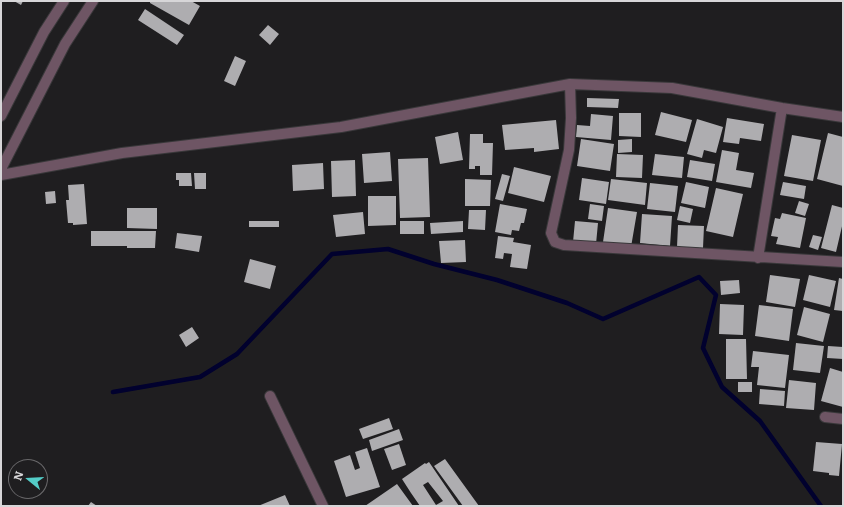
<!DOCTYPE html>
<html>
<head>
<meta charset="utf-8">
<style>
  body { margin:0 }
  #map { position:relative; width:844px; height:507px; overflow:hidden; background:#1f1e20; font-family:Literata,serif }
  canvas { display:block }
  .frame { position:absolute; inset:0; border:2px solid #d7d6d8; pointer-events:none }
  .north { position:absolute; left:8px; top:459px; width:40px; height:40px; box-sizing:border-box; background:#1f1e20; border:1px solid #69686a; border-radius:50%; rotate:288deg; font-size:11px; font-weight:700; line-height:16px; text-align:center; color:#d7d6d8 }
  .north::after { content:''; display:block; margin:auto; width:14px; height:18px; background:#54cdc8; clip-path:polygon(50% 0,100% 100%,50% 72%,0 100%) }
</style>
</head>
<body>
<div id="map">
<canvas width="844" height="507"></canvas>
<div class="frame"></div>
<div class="north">N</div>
</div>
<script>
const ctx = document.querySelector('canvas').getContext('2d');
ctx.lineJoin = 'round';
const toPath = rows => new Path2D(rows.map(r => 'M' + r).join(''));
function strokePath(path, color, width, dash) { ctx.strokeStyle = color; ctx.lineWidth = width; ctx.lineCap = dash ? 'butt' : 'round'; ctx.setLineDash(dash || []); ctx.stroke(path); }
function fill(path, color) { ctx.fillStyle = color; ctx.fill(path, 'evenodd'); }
strokePath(toPath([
  [113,392,200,377,237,354,332,254,388,249,434,264,497,280,567,303,603,319,699,277,716,295,703,348,722,387,760,421,821,506]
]), '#01012e', 4.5);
fill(toPath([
  [14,1,23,1,21,5],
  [150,1,191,1,200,6,189,25,150,3],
  [145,9,184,35,177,45,138,20],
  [268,25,279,34,270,45,259,35],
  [235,56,246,61,235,86,224,81],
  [587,98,619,99,618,108,587,107],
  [661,112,692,120,686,142,655,135],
  [619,113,641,113,641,137,619,136],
  [591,114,613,116,611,140,576,137,577,125,590,126],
  [727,118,764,124,761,141,740,138,739,144,723,142],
  [697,119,723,127,716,153,704,150,702,158,687,154],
  [556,120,559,149,534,152,534,148,505,150,502,125],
  [458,132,463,160,440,164,435,137],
  [828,133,843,137,843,186,817,179],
  [470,134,483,134,483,143,493,143,492,175,480,175,480,166,475,166,475,169,469,169],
  [792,135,821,140,813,181,784,176],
  [581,139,614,144,610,171,577,166],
  [632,139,632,152,618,153,618,140],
  [722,150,739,153,736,170,754,173,751,188,716,182],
  [390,152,392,181,364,183,362,154],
  [617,154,643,155,642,178,616,177],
  [655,154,684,157,682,178,652,175],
  [428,158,430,217,400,218,398,159],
  [355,160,356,196,332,197,331,161],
  [690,160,715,164,712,181,687,177],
  [323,163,324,189,293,191,292,165],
  [514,167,551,176,544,202,508,193],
  [176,173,191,173,192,186,179,186,179,180,176,180],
  [194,173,206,173,206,189,195,189],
  [502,174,510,176,503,201,495,199],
  [582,178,609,182,606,204,579,200],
  [465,179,491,180,490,206,465,206],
  [611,179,647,183,645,205,608,200],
  [686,182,709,187,705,208,681,203],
  [783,182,806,186,804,199,780,195],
  [650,183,678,186,675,212,647,209],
  [84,184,87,224,73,225,73,223,68,223,66,200,69,200,68,185],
  [716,188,743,194,733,237,706,231],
  [55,191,56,203,46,204,45,192],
  [368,196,396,196,396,225,368,226],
  [799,201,809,204,805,216,795,213],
  [500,204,527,209,524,223,521,223,519,231,512,230,511,235,495,232],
  [590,204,604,206,602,221,588,219],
  [832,205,843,208,843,222,836,252,821,248],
  [680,206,693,209,690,223,677,220],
  [127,208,157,208,157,229,127,228],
  [608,208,637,212,631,247,603,242],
  [469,210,486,210,485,230,468,229],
  [363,212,365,234,336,237,333,215],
  [782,213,806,218,800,248,776,244,778,237,771,236,775,218,780,219],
  [642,214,672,216,670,246,640,243],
  [249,221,279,221,279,227,249,227],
  [400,221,424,221,424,234,400,234],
  [463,221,463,232,431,234,430,223],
  [575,221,598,223,596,244,573,242],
  [678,225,704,226,703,248,677,247],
  [91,231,156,231,155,248,127,248,127,246,91,246],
  [177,233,202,236,199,252,175,248],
  [813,235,822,237,818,250,809,247],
  [498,236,514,238,513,242,531,245,527,269,510,267,512,254,504,253,503,259,495,258],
  [465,240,466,262,441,263,439,241],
  [250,259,276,266,270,289,244,282],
  [770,275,800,279,795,307,766,302],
  [809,275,836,281,830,307,803,300],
  [839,278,843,279,843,311,834,310],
  [739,280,740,293,721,295,720,281],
  [720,304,744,305,743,335,719,334],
  [759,305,793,309,789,341,755,336],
  [804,307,830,314,823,342,797,335],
  [192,327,199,338,186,347,179,335],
  [726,339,746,339,747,379,726,379],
  [796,343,824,346,820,373,793,370],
  [828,346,843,347,843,359,827,358],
  [753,351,789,355,785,388,757,385,759,367,751,367],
  [830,368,843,372,843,407,821,401],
  [789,380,816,383,814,410,786,408],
  [738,382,752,382,752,392,738,392],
  [760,389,785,391,784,406,759,404],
  [389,418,393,429,363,439,359,429],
  [399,429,403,440,372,451,369,440],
  [816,442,842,444,839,476,829,475,829,473,813,471],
  [399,444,406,465,392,470,384,449],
  [367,448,380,487,346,497,334,461,350,455,355,470,360,468,355,452],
  [445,459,479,506,463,506,434,466],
  [429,462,459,506,420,506,411,493,402,479,425,463,426,464],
  [428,482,443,501,436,505,423,485],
  [397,484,413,506,365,506],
  [285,495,290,506,258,506],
  [91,502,97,506,88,506]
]), '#aeadb0');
const minor = toPath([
  [570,84,571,118,569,150,551,233,555,242,564,245,843,262],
  [1,116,44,32,64,1],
  [1,169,65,44,93,1],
  [1,175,122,153,341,127,570,84,672,88,782,108,843,117],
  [758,258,782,108],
  [270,396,323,506],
  [825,417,843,419]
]);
strokePath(minor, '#39383a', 12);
strokePath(minor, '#6e5564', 10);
</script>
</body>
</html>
